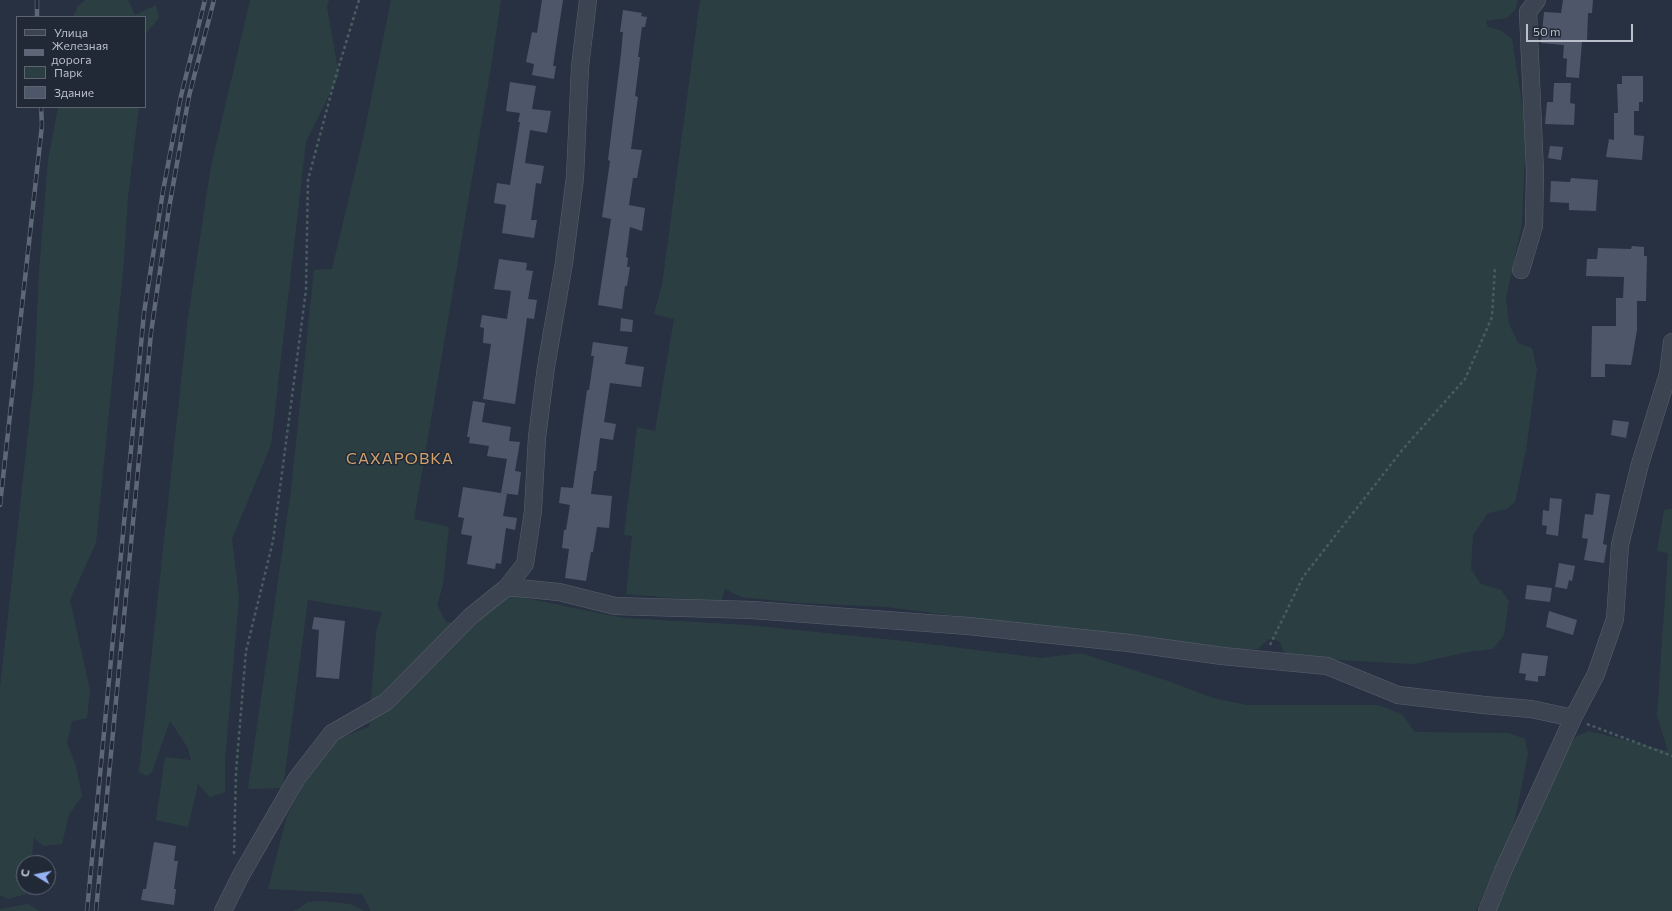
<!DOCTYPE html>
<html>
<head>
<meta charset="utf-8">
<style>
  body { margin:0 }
  #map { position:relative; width:1672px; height:911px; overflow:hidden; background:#283141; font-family:Commissioner,sans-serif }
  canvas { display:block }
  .legend { position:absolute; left:16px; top:16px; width:130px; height:92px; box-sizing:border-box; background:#212836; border:1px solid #5e6472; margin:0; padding:5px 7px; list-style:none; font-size:12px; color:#b9bfcb }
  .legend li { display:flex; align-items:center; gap:8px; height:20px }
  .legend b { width:20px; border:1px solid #5e6472 }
  .north { position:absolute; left:16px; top:855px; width:40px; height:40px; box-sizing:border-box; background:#212836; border:1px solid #5e6472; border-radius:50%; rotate:280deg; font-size:11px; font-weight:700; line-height:16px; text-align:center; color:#b9bfcb }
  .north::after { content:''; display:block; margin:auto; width:14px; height:18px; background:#96b2f3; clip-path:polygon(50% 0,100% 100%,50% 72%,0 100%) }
  .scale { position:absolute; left:1526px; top:24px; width:107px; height:18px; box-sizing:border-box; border:2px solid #b9bfcb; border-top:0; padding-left:5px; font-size:12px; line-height:14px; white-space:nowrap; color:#b9bfcb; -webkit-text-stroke:3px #212836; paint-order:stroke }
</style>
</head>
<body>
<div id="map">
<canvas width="1672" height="911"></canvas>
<ul class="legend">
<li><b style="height:5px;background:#3c4351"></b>Улица</li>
<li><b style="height:5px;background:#5e6778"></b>Железная дорога</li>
<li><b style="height:11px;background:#2b3f43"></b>Парк</li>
<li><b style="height:11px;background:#4e576a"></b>Здание</li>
</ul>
<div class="north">С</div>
<div class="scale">50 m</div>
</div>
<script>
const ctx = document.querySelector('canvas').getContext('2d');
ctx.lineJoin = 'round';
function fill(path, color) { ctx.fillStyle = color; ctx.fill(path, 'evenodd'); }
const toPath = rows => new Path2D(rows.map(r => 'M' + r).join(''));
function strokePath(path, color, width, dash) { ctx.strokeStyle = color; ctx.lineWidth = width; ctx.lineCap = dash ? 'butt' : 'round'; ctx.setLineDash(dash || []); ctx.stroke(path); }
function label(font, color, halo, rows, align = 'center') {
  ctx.font = font + ' Commissioner,sans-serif'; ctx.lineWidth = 3; ctx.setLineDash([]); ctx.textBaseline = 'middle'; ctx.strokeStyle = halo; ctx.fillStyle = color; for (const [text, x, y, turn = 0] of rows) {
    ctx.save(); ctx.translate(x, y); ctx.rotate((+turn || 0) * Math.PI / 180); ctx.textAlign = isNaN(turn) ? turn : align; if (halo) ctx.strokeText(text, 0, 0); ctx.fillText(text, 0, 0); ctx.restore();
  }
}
fill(toPath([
  [85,0,128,0,135,15,156,5,159,18,145,35,145,17,73,17,78,6],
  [250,0,329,0,327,7,339,75,306,142,271,445,232,539,239,597,225,761,225,792,210,797,198,784,188,827,156,820,165,757,191,760,188,748,170,721,152,772,147,776,139,772,188,317,211,166],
  [391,0,501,0,490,73,414,519,449,527,443,585,437,605,446,622,471,624,505,594,623,618,748,625,904,641,1041,658,1080,653,1168,681,1213,698,1247,705,1378,705,1402,714,1415,732,1509,733,1525,739,1528,754,1512,834,1494,870,1476,911,371,911,362,894,268,889,287,816,305,782,337,739,369,727,376,633,382,612,308,600,283,788,248,789,291,490,314,270,332,269,364,134],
  [700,0,1518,0,1515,10,1507,18,1486,21,1488,27,1500,30,1512,39,1526,129,1522,224,1506,298,1509,324,1518,343,1532,348,1537,369,1526,450,1515,502,1507,509,1488,513,1473,535,1471,569,1481,584,1501,590,1509,601,1504,635,1493,649,1467,652,1414,664,1299,658,1284,652,1279,641,1269,639,1258,649,1227,651,887,607,799,603,741,597,725,589,721,602,626,594,632,536,624,535,637,427,655,431,674,319,654,314,662,285],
  [58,107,139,107,128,197,124,261,96,543,70,600,90,690,87,718,72,721,67,743,76,766,82,796,69,815,62,844,43,846,34,838,31,863,24,863,24,887,27,887,26,894,8,899,0,895,0,688,34,379,39,272,48,160],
  [1672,509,1672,911,1493,911,1566,750,1577,736,1589,731,1668,751,1657,716,1668,553,1657,551,1664,510],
  [321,901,350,904,364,911,292,911,298,909,308,902],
  [28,904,40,911,0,911,0,909]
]), '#2b3f43');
fill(toPath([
  [542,0,563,0,553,66,556,66,554,79,532,75,534,64,526,62,532,32,537,33],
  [1563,0,1593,0,1592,13,1588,13,1587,42,1582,42,1579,78,1566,77,1567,59,1563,58,1564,45,1541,43,1544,12,1561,13],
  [623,10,642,13,641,16,647,17,645,27,642,27,638,57,640,57,635,96,638,97,631,149,642,150,637,178,633,178,629,205,645,208,642,231,630,227,626,257,628,258,627,267,630,267,627,286,625,286,622,309,598,305,611,219,602,217,610,161,608,160,621,54,623,32,620,32],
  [1622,76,1643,76,1643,102,1639,102,1639,111,1634,111,1634,135,1644,136,1642,160,1606,157,1609,139,1614,140,1614,113,1618,113,1617,84,1622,84],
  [510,82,536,86,532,109,551,111,547,133,530,130,525,163,544,166,541,184,536,183,531,220,537,220,534,238,502,233,506,205,494,203,497,183,510,185,520,122,518,122,520,113,506,111],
  [1554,83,1571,83,1570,103,1575,104,1574,125,1545,124,1547,102,1553,102],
  [1550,146,1563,147,1561,160,1548,158],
  [1571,178,1598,180,1596,211,1569,210,1569,203,1550,202,1551,181,1570,182],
  [1632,246,1644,247,1644,256,1647,256,1646,301,1637,301,1637,330,1631,365,1605,364,1605,377,1591,377,1592,326,1616,326,1616,298,1623,298,1624,277,1586,276,1587,259,1597,259,1598,248,1631,249],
  [499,259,527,263,526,270,533,271,528,299,537,300,534,319,527,318,515,404,483,399,491,344,483,343,484,328,480,327,482,315,507,319,511,291,494,289],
  [621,318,633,320,632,332,620,331],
  [593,342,628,347,625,364,644,367,641,387,610,383,604,422,616,424,613,440,600,438,596,471,594,471,591,494,612,496,609,528,597,527,593,552,591,552,586,581,565,578,569,549,562,548,564,530,566,530,570,505,559,503,561,487,573,488,587,390,589,390,594,356,591,356],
  [473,401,485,403,482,422,511,427,509,441,520,442,515,471,521,472,518,495,501,493,507,459,487,456,489,446,469,443,470,437,467,437],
  [1613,420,1629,422,1626,438,1611,435],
  [463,487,507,494,503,516,517,518,515,530,506,528,501,564,496,563,495,569,467,564,472,536,461,534,464,518,458,517],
  [1596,493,1610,495,1603,544,1607,545,1604,563,1584,560,1588,539,1582,538,1585,514,1593,515],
  [1550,498,1562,499,1558,536,1546,534,1547,526,1542,525,1543,510,1549,511],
  [1559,563,1575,566,1572,581,1569,580,1567,589,1555,587],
  [1527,585,1552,588,1550,602,1525,599],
  [1549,611,1577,620,1573,635,1546,627],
  [314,617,345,621,339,679,316,677,319,630,312,629],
  [1522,653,1548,656,1545,676,1538,676,1538,682,1525,680,1526,674,1519,673],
  [154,842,176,846,174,861,178,861,174,889,176,889,174,905,141,900,143,889,146,889]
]), '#4e576a');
const minor = toPath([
  [1521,270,1534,226,1535,172,1528,12,1537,0],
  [507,587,525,564,533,511,537,437,546,367,564,263,575,177,580,67,588,0],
  [223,911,241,875,297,778,332,733,386,702,471,616,507,587,559,592,615,606,752,610,968,626,1129,643,1222,656,1327,666,1398,695,1484,705,1531,709,1573,718],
  [1487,911,1503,871,1573,718,1596,674,1615,619,1620,545,1640,464,1668,374,1672,342]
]);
strokePath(minor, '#5a616e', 18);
strokePath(toPath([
  [1270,645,1303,577,1403,449,1465,379,1492,317,1495,266],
  [1587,724,1672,756],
  [234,854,236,772,246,651,273,541,306,290,308,180,335,79,359,0]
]), '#4a5c61', 2.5, [3, 3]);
strokePath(minor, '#3c4351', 17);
const rail = toPath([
  [37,0,37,17],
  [0,505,42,125,41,107],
  [87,911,144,313,163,191,181,96,205,0],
  [96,911,151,333,169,208,189,96,214,0]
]);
strokePath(rail, '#5e6778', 4.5);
strokePath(rail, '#212836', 3, [9]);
ctx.letterSpacing = '1px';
label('16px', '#d1a16e', '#212836', [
  ["САХАРОВКА",400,459]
]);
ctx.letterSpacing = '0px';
</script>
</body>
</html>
